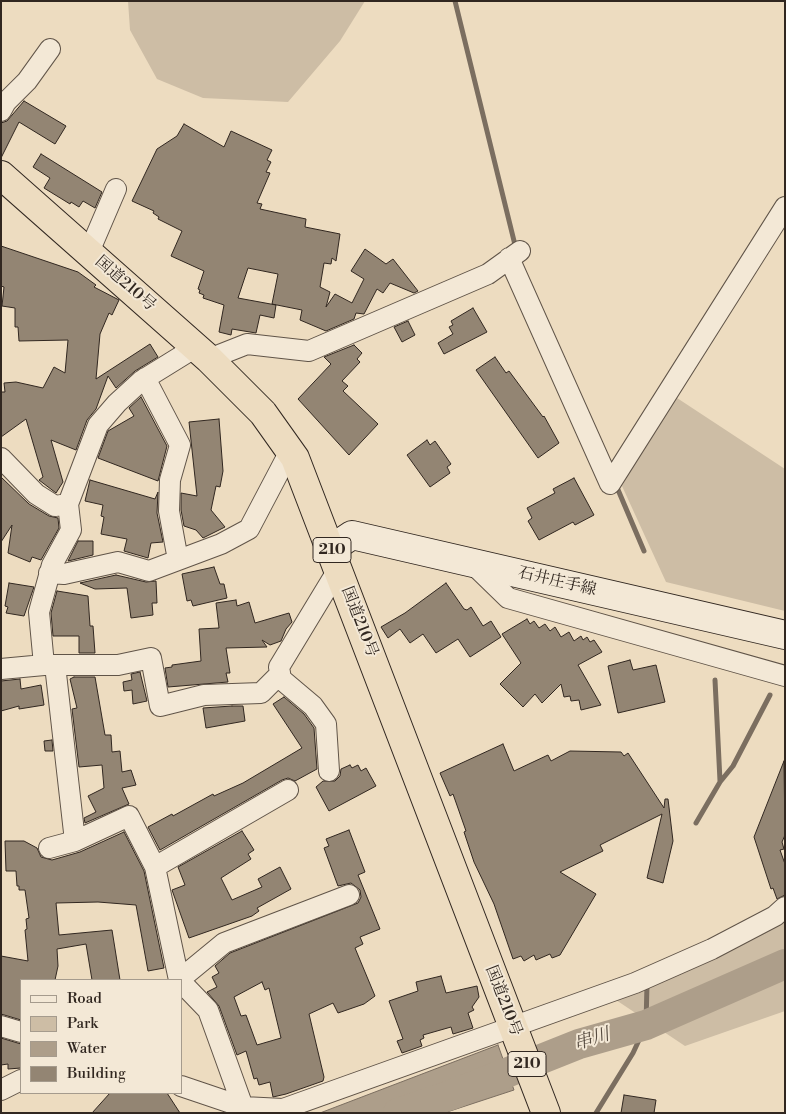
<!DOCTYPE html>
<html>
<head>
<meta charset="utf-8">
<style>
  body { margin:0 }
  #map { position:relative; width:786px; height:1114px; overflow:hidden; background:#eddcc0; font-family:"Libre Bodoni",serif }
  canvas { display:block }
  .frame { position:absolute; inset:0; border:2px solid #312720; pointer-events:none }
  .legend { position:absolute; left:20px; top:979px; width:162px; height:115px; box-sizing:border-box; background:#f3e8d6; border:1px solid #a59b8d; margin:0; padding:6px 9px; list-style:none; font-size:15px; color:#312720 }
  .legend li { display:flex; align-items:center; gap:10px; height:25px }
  .legend b { width:25px; border:1px solid #a59b8d }
</style>
</head>
<body>
<div id="map">
<canvas width="786" height="1114"></canvas>
<div class="frame"></div>
<ul class="legend">
<li><b style="height:6px;background:#f3e8d6"></b>Road</li>
<li><b style="height:14px;background:#cdbda5"></b>Park</li>
<li><b style="height:14px;background:#ad9e8a"></b>Water</li>
<li><b style="height:14px;background:#938573"></b>Building</li>
</ul>
</div>
<script>
const ctx = document.querySelector('canvas').getContext('2d');
ctx.lineJoin = 'round';
function fill(path, color) { ctx.fillStyle = color; ctx.fill(path, 'evenodd'); }
const toPath = rows => new Path2D(rows.map(r => 'M' + r).join(''));
function strokePath(path, color, width, dash) { ctx.strokeStyle = color; ctx.lineWidth = width; ctx.lineCap = dash ? 'butt' : 'round'; ctx.setLineDash(dash || []); ctx.stroke(path); }
function label(font, color, halo, rows, align = 'center') {
  ctx.font = font + ' "Libre Bodoni","Noto Serif JP",serif'; ctx.lineWidth = 4; ctx.setLineDash([]); ctx.textBaseline = 'middle'; ctx.strokeStyle = halo; ctx.fillStyle = color; for (const [text, x, y, turn = 0] of rows) {
    ctx.save(); ctx.translate(x, y); ctx.rotate((+turn || 0) * Math.PI / 180); ctx.textAlign = isNaN(turn) ? turn : align; if (halo) ctx.strokeText(text, 0, 0); ctx.fillText(text, 0, 0); ctx.restore();
  }
}
fill(toPath([
  [128,1,365,1,340,41,288,102,203,98,157,79,130,30],
  [674,396,785,469,785,611,666,582,622,486],
  [785,916,785,1011,685,1046,616,1000]
]), '#cdbda5');
const water = toPath([
  [498,1045,514,1090,444,1113,320,1113,498,1045]
]);
fill(water, '#ad9e8a');
strokePath(water, '#7b6e60', 1);
strokePath(toPath([
  [455,1,516,249],
  [616,485,644,551],
  [715,680,720,781],
  [696,823,720,782,733,766,770,695],
  [596,1113,633,1053,646,1025,647,984]
]), '#7b6e60', 5);
strokePath(toPath([
  [398,1113,451,1095,579,1044,646,1025,785,964]
]), '#ad9e8a', 30);
const building = toPath([
  [24,101,66,126,55,144,19,122,1,158,1,123,7,121,24,101],
  [184,124,224,147,231,131,272,150,267,160,271,162,266,172,270,173,257,203,262,204,260,209,306,219,305,227,340,234,336,261,332,258,331,264,324,263,320,287,330,292,326,307,335,294,352,303,364,279,351,271,365,249,386,264,393,259,418,291,414,293,390,283,383,293,377,289,364,314,356,313,354,319,326,331,300,320,302,310,272,304,278,274,248,268,238,298,276,305,274,318,260,315,256,333,232,329,231,335,219,332,224,305,203,298,204,295,199,293,200,290,198,289,204,271,171,256,182,231,158,219,159,217,153,213,154,211,132,201,157,149,177,136,184,124],
  [41,154,102,192,95,208,83,201,79,207,71,202,70,204,44,188,50,178,33,167,41,154],
  [1,246,78,272,96,285,94,287,119,300,112,315,109,313,100,334,96,379,150,344,158,357,135,371,116,388,108,376,96,409,87,420,76,450,51,440,63,482,56,493,39,480,43,477,26,419,1,437,1,392,5,392,4,383,16,382,43,388,54,367,65,373,68,340,19,341,18,327,15,327,15,308,2,306,4,287,1,286,1,246],
  [473,308,487,332,444,354,438,343,453,334,449,327,453,325,451,321,473,308],
  [408,321,415,335,402,342,394,327,408,321],
  [354,345,362,353,357,359,360,362,342,381,348,386,343,391,378,424,349,455,298,399,331,364,324,357,354,345],
  [495,357,506,373,509,371,543,417,544,416,559,443,538,458,476,370,495,357],
  [141,397,167,446,158,481,98,458,108,431,134,416,129,408,141,397],
  [219,419,223,471,220,487,216,486,211,510,225,527,203,538,196,530,184,526,181,510,181,493,197,496,189,422,219,419],
  [427,440,430,445,435,441,451,464,447,467,450,473,430,487,407,455,427,440],
  [1,477,29,504,49,516,58,518,59,528,41,560,32,557,30,562,8,553,12,525,1,542,1,477],
  [574,478,594,515,575,525,573,522,539,540,528,521,532,518,527,508,555,493,553,489,574,478],
  [90,480,155,499,158,492,157,513,163,542,151,543,148,558,124,551,127,539,101,534,104,517,101,516,103,505,85,501,90,480],
  [78,541,93,541,93,555,68,561,78,541],
  [214,567,220,584,224,584,227,598,193,606,191,600,187,601,182,574,214,567],
  [116,575,146,582,156,581,157,603,152,603,153,615,131,618,127,588,95,589,80,583,116,575],
  [9,583,34,587,24,616,6,613,8,607,5,606,9,583],
  [446,583,464,609,467,610,471,607,483,626,491,621,501,637,470,657,458,639,436,653,423,634,410,643,400,629,388,638,381,627,405,613,446,583],
  [57,591,88,596,90,626,93,626,95,653,79,653,79,636,53,636,51,613,57,591],
  [236,600,237,606,249,602,255,623,289,613,292,622,286,629,281,641,270,645,262,640,267,647,226,648,230,673,226,673,228,682,168,687,165,668,172,667,172,665,201,661,199,629,219,628,216,603,236,600],
  [527,619,530,624,534,621,539,628,545,624,550,631,555,627,561,637,569,632,574,641,581,636,583,640,587,637,590,642,594,640,602,652,578,665,601,705,581,710,579,700,571,701,570,696,564,697,561,684,542,703,535,694,523,707,500,684,521,663,502,634,527,619],
  [630,660,633,670,656,665,665,702,618,713,608,666,630,660],
  [140,672,147,701,133,704,132,690,124,691,123,682,132,680,131,674,140,672],
  [74,677,95,677,105,735,111,735,112,752,120,751,122,772,131,770,136,785,122,788,129,804,85,823,84,818,96,812,88,796,104,788,102,765,79,767,72,709,77,708,70,679,74,677],
  [20,679,21,689,41,685,44,705,19,709,19,706,1,711,1,681,20,679],
  [284,697,304,714,314,728,317,769,295,781,288,778,282,780,160,850,148,827,172,814,173,816,213,794,214,796,243,783,302,748,273,704,284,697],
  [232,706,243,706,245,721,206,728,203,708,232,706],
  [52,740,53,751,45,751,44,741,52,740],
  [503,744,514,771,548,755,551,761,570,751,621,752,624,756,628,753,664,808,665,799,668,799,673,841,663,883,647,878,662,814,600,845,603,851,560,872,596,894,560,955,552,958,550,954,536,960,534,955,524,961,521,956,513,959,494,904,474,862,464,832,466,831,453,794,450,796,440,773,503,744],
  [784,761,785,835,782,842,784,849,780,850,785,864,785,895,777,899,773,888,771,889,754,837,784,761],
  [350,765,352,768,358,765,361,771,366,768,376,786,329,811,316,787,323,781,335,781,340,776,341,769,350,765],
  [349,830,365,872,358,875,380,929,360,937,363,944,355,948,375,996,364,1004,338,1013,333,1003,309,1014,324,1077,323,1081,286,1094,273,1097,270,1082,259,1085,257,1078,254,1079,246,1051,237,1055,219,1006,207,992,217,987,212,977,219,973,215,966,230,953,358,903,361,897,360,890,351,883,338,886,324,848,329,846,326,839,349,830],
  [262,982,265,990,269,988,281,1038,257,1045,246,1015,241,1016,234,997,262,982],
  [242,831,254,850,248,854,251,859,221,878,232,900,262,887,258,879,280,867,291,889,257,908,259,911,252,916,189,938,172,890,185,885,178,867,242,831],
  [124,832,144,871,164,968,148,971,136,905,98,902,56,903,59,935,112,930,120,980,92,980,86,944,57,949,58,966,55,980,21,980,21,1020,1,1014,1,956,28,961,25,930,27,929,26,919,29,918,25,890,19,890,19,886,17,886,16,871,6,871,5,841,24,841,37,848,41,857,52,860,80,852,124,832],
  [441,976,446,993,477,986,479,997,472,1007,474,1010,468,1013,473,1028,453,1034,451,1027,423,1035,424,1038,420,1040,422,1046,402,1053,397,1041,403,1039,389,1001,418,991,416,982,441,976],
  [1,1038,21,1044,21,1068,8,1069,8,1064,1,1065,1,1038],
  [110,1093,167,1093,180,1113,92,1113,110,1093],
  [624,1095,656,1100,654,1113,621,1113,624,1095]
]);
fill(building, '#938573');
strokePath(building, '#312720', 1);
const minor = toPath([
  [1,111,6,102,27,81,50,49],
  [89,252,116,189],
  [509,258,610,484,785,207],
  [209,359,247,344,309,351,488,274,520,251],
  [145,378,180,445,170,480,169,511,178,560],
  [1,458,36,494,55,506,68,504],
  [472,563,508,598,785,676],
  [49,573,64,574,118,562,149,571,221,544,249,529,290,451],
  [44,665,39,612,52,565,71,530,68,504,98,425,117,403,141,381,196,347],
  [55,665,75,841],
  [1,669,44,665,118,665,151,658,160,706,204,695,261,693,280,674],
  [329,771,326,724,313,706,281,679,279,667,339,568],
  [49,848,75,841,129,816,155,867],
  [179,980,155,867,288,790],
  [179,980,224,943,349,895],
  [181,982,208,1010,243,1107],
  [1,1026,21,1032],
  [181,1086,243,1107,283,1109,635,983,712,949,775,916,785,907],
  [1,1090,21,1080]
]);
const secondary = toPath([
  [331,549,352,535,785,635]
]);
const trunk = toPath([
  [1,175,209,359,263,413,295,458,546,1113]
]);
strokePath(minor, '#605448', 22);
strokePath(secondary, '#312720', 30);
strokePath(trunk, '#312720', 30);
strokePath(minor, '#f3e8d6', 20);
strokePath(secondary, '#f3e8d6', 28);
strokePath(trunk, '#eddcc0', 28);
for (const [x, y, w] of [
  [332,550,38],
  [527,1064,38]
]) { const box = new Path2D(); box.roundRect(x - w / 2, y - 12.5, w, 25, 4); ctx.fillStyle = '#f3e8d6'; ctx.fill(box); strokePath(box, '#312720', 1); }
label('bold 15px', '#312720', null, [
  ["210",332,550],
  ["210",527,1064]
]);
label('16px', '#312720', '#f3e8d6', [
  ["国道210号",125,284,41],
  ["石井庄手線",557,582,13],
  ["国道210号",359,622,69],
  ["国道210号",503,1001,69]
]);
label('italic 18px', '#564b40', '#f3e8d6', [
  ["串川",592,1040,-17]
]);
</script>
</body>
</html>
